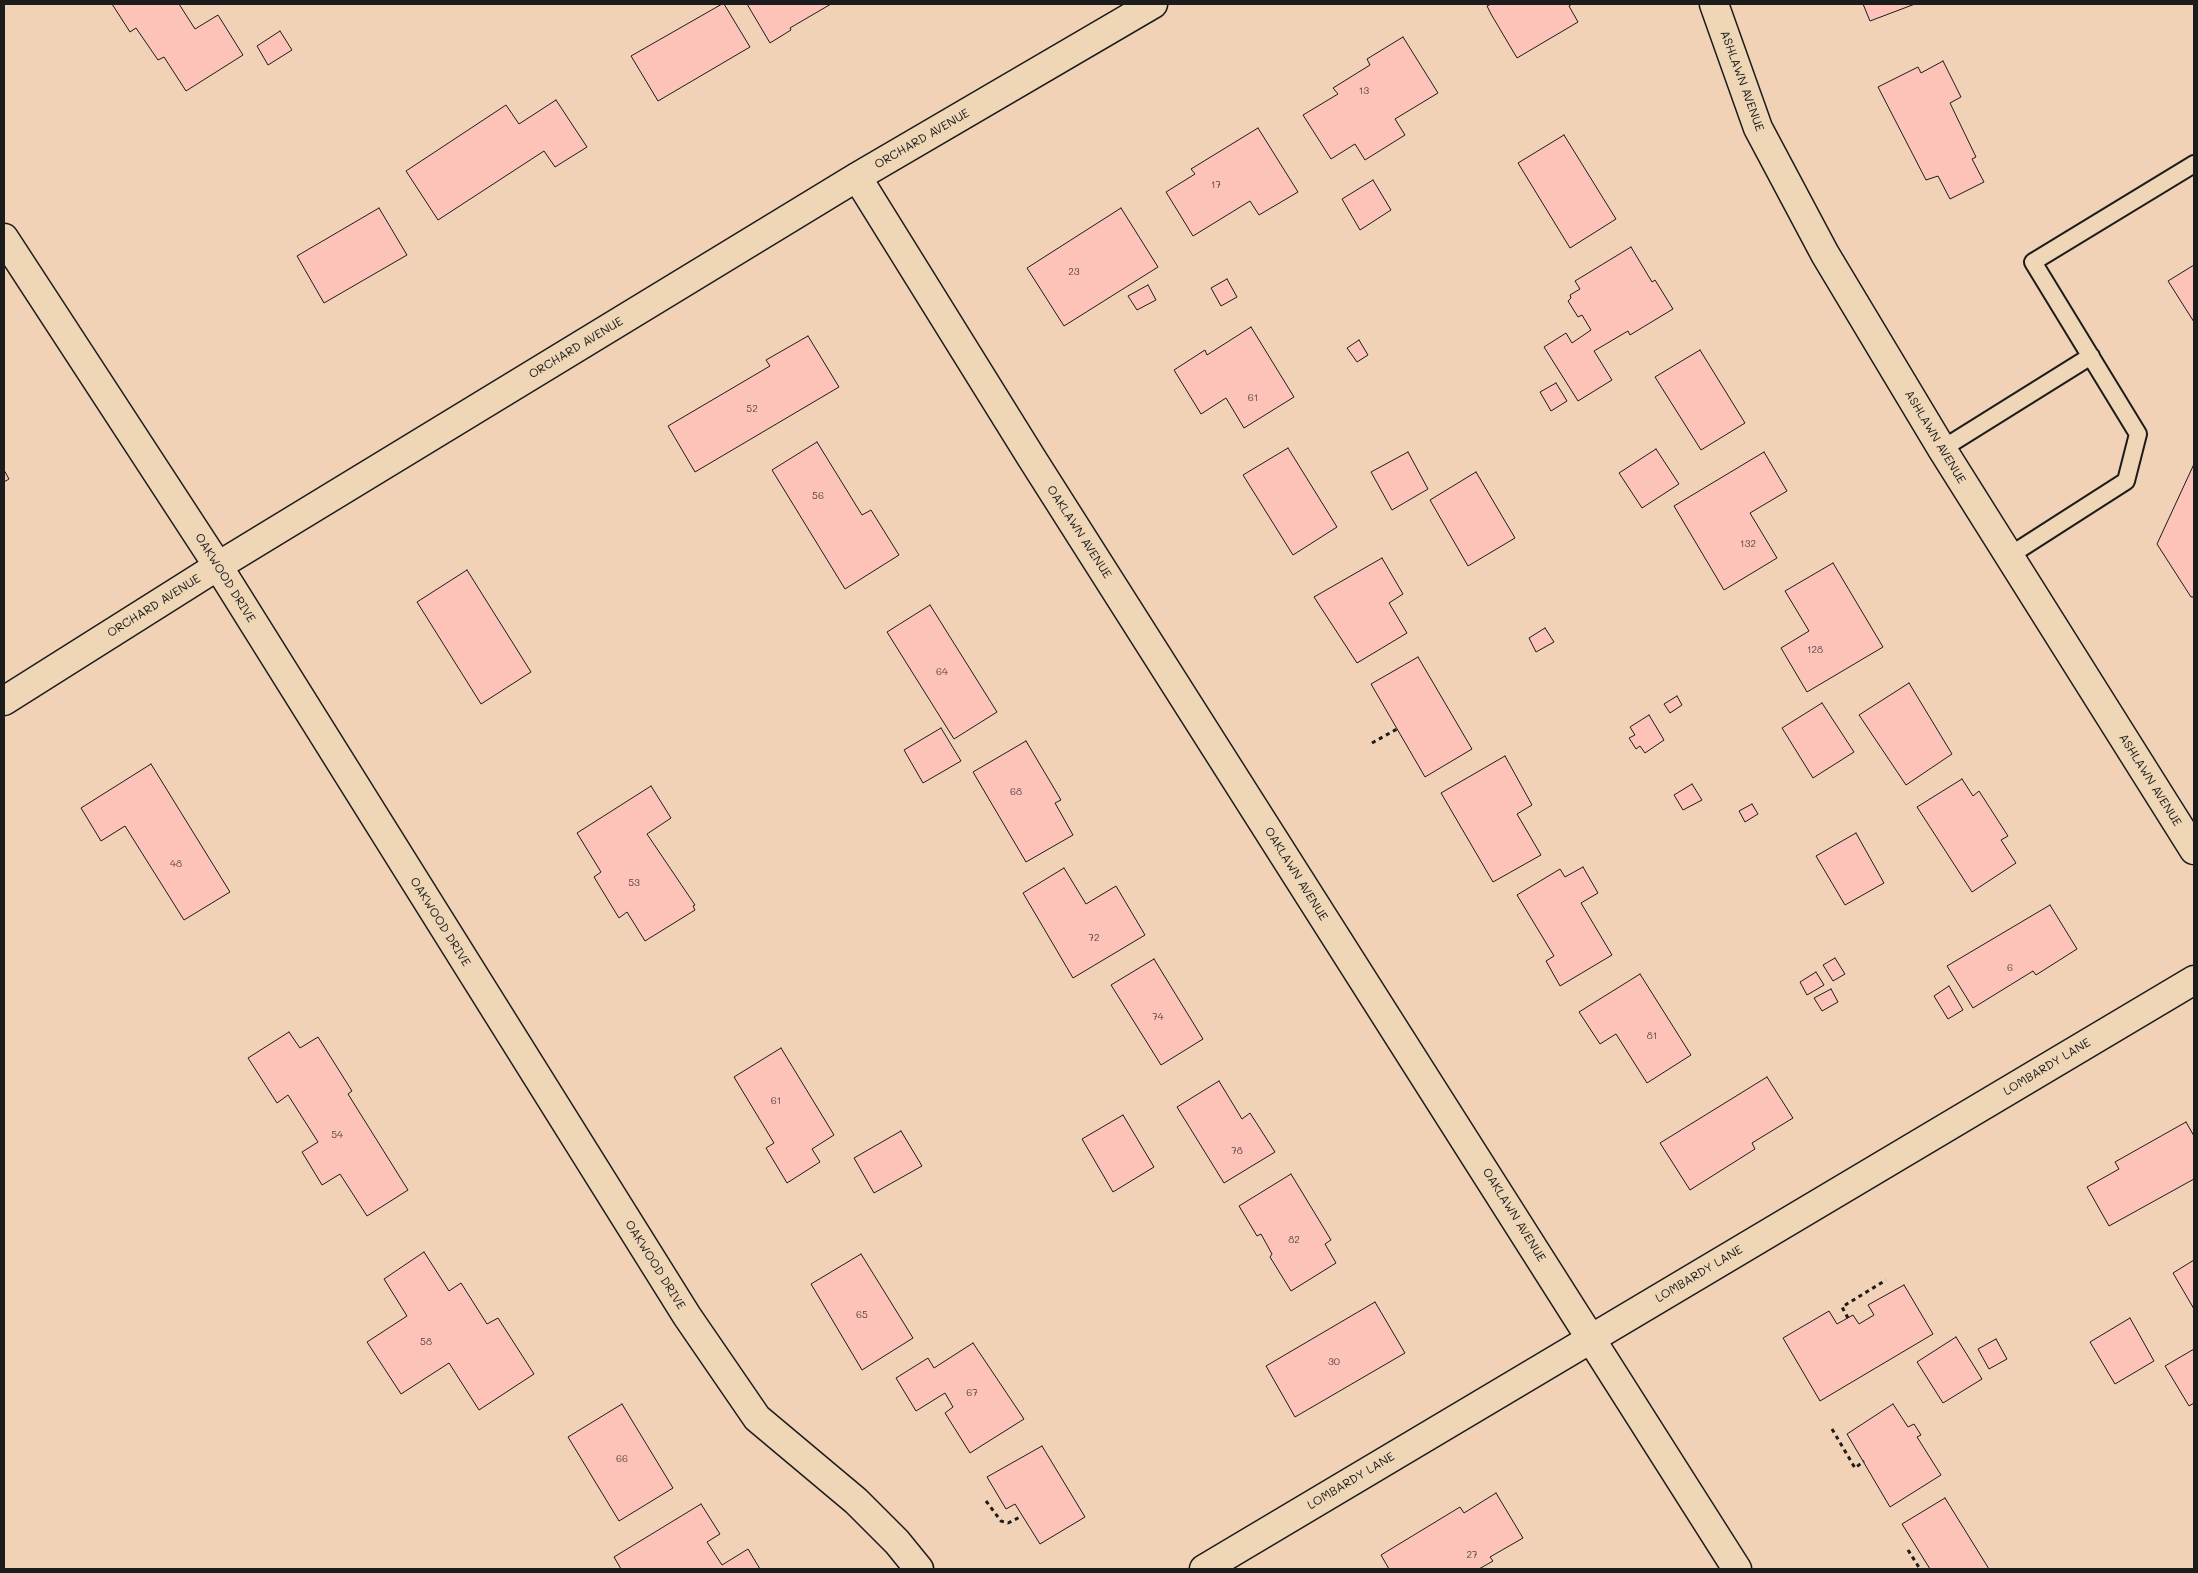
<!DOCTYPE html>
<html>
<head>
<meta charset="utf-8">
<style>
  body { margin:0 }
  #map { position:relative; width:2198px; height:1573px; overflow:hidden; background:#f1d2b6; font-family:Mali,sans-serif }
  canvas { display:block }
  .frame { position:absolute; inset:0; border:5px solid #1c1c1c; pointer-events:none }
</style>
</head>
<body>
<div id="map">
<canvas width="2198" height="1573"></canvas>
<div class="frame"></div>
</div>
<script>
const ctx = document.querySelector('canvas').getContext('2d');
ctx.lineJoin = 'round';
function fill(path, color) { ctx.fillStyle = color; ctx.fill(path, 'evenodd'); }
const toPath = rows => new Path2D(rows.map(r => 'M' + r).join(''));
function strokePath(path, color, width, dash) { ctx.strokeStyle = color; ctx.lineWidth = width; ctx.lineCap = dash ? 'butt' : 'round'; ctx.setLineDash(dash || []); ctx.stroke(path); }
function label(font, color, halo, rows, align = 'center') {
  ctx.font = font + ' Mali,sans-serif'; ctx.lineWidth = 5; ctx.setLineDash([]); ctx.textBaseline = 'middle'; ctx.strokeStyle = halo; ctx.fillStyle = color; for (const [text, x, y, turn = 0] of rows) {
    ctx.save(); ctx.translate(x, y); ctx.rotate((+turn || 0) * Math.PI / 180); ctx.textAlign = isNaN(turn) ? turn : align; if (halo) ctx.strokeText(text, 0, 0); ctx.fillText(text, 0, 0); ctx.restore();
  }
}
const building = toPath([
  [112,4,179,4,195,29,218,15,243,55,186,91,164,57,158,60,136,28,130,32,112,4],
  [722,4,724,4,750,47,658,101,631,56,722,4],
  [747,4,831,4,790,28,791,30,770,43,747,4],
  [1491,4,1572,4,1569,6,1578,22,1517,58,1491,14,1487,6,1491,4],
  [1863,4,1915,4,1870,21,1863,4],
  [280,31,292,50,268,65,257,46,280,31],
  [1403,37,1438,93,1395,119,1405,135,1365,160,1355,144,1331,159,1303,115,1338,94,1333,88,1370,65,1367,59,1403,37],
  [1943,61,1961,97,1950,103,1976,157,1972,159,1984,182,1950,199,1938,176,1926,180,1878,87,1918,67,1921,73,1943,61],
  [556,100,587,147,555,167,544,151,438,220,406,171,506,105,519,124,556,100],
  [1258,128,1298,192,1259,215,1250,201,1193,236,1166,192,1195,174,1191,169,1258,128],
  [1564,135,1616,219,1570,248,1518,163,1564,135],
  [1373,180,1391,210,1360,230,1342,199,1373,180],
  [379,208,407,255,324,303,297,256,379,208],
  [1121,208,1158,267,1064,326,1027,268,1121,208],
  [1631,247,1652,282,1655,280,1673,309,1630,335,1628,331,1594,351,1612,380,1578,401,1544,347,1566,333,1572,343,1591,330,1582,315,1578,317,1568,301,1571,298,1570,295,1580,289,1575,281,1631,247],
  [2194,265,2194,322,2168,281,2194,265],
  [1227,279,1237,297,1221,306,1211,288,1227,279],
  [1148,285,1156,300,1137,310,1128,296,1148,285],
  [1251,327,1294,397,1244,428,1226,398,1201,414,1174,370,1205,350,1207,355,1251,327],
  [808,336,839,387,695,472,668,426,770,366,766,360,808,336],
  [1359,340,1368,355,1357,362,1347,348,1359,340],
  [1700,350,1745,423,1701,450,1655,377,1700,350],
  [1556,383,1567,401,1551,411,1540,392,1556,383],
  [817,442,862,515,871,510,899,555,845,589,772,470,817,442],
  [1288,448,1337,527,1293,555,1243,475,1288,448],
  [1656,449,1679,484,1642,508,1619,473,1656,449],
  [1408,452,1428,489,1392,510,1371,472,1408,452],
  [1764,452,1787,491,1750,513,1777,558,1724,590,1674,506,1764,452],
  [2194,464,2194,597,2191,597,2157,544,2194,464],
  [4,470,9,479,4,482,4,470],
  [1476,472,1515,538,1468,566,1430,500,1476,472],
  [1382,558,1403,594,1389,603,1407,633,1357,663,1314,597,1382,558],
  [1833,563,1883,647,1807,692,1781,648,1809,631,1785,591,1833,563],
  [467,570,531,672,481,704,417,602,467,570],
  [930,605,997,712,954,739,887,632,930,605],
  [1545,628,1554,642,1536,652,1529,638,1545,628],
  [1418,657,1472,749,1425,777,1371,684,1418,657],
  [1909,683,1952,754,1906,785,1859,715,1909,683],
  [1677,696,1682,705,1670,713,1664,704,1677,696],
  [1822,703,1854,752,1813,778,1782,728,1822,703],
  [1649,715,1664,740,1645,753,1640,746,1636,749,1629,738,1635,735,1630,727,1649,715],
  [941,728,961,761,923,783,904,750,941,728],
  [1026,741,1061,800,1055,803,1073,835,1026,862,973,772,1026,741],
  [1505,756,1532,805,1517,814,1541,855,1493,882,1441,793,1505,756],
  [151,764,230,892,184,920,125,826,101,841,81,808,151,764],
  [1962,779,1973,796,1979,791,2008,836,2001,840,2016,863,1972,892,1917,807,1962,779],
  [1692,784,1702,800,1683,810,1674,795,1692,784],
  [651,786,671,818,647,834,695,905,693,906,695,910,645,941,627,912,619,918,594,877,601,872,577,833,651,786],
  [1752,804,1758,814,1745,822,1739,811,1752,804],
  [1856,833,1884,883,1845,905,1816,856,1856,833],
  [1583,867,1598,893,1581,903,1612,955,1560,986,1546,961,1554,956,1517,895,1560,869,1565,877,1583,867],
  [1064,868,1086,904,1116,886,1145,935,1073,978,1023,893,1064,868],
  [2050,905,2077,949,2036,975,2033,971,1973,1008,1947,966,2050,905],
  [1835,958,1845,974,1833,981,1823,965,1835,958],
  [1154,959,1203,1039,1161,1065,1111,985,1154,959],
  [1816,972,1824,985,1807,995,1800,982,1816,972],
  [1640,974,1691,1055,1647,1083,1616,1034,1600,1044,1579,1012,1640,974],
  [1949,986,1963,1010,1948,1019,1934,996,1949,986],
  [1831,989,1838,1002,1822,1011,1814,998,1831,989],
  [289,1032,300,1048,318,1037,352,1091,348,1094,408,1190,367,1216,340,1174,322,1185,302,1152,318,1142,288,1095,277,1103,248,1058,289,1032],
  [781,1048,834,1135,812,1149,820,1162,787,1183,766,1148,774,1143,734,1077,781,1048],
  [1767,1077,1793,1118,1752,1143,1755,1149,1690,1190,1660,1143,1767,1077],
  [1219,1081,1242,1119,1250,1113,1275,1152,1224,1183,1177,1107,1219,1081],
  [1123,1115,1154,1167,1113,1192,1082,1139,1123,1115],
  [2186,1122,2194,1136,2194,1179,2109,1226,2087,1187,2119,1169,2115,1162,2186,1122],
  [901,1131,922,1166,874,1193,854,1158,901,1131],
  [1291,1174,1331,1240,1325,1244,1336,1263,1291,1291,1270,1257,1272,1254,1261,1234,1257,1236,1239,1206,1291,1174],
  [424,1252,449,1291,461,1283,487,1324,498,1318,534,1374,479,1410,449,1363,401,1394,367,1342,407,1316,384,1279,424,1252],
  [861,1254,913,1338,862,1370,811,1284,861,1254],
  [2194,1260,2194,1309,2173,1273,2194,1260],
  [1904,1285,1933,1334,1820,1401,1783,1338,1829,1311,1837,1324,1853,1315,1859,1324,1874,1315,1868,1305,1904,1285],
  [1375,1302,1405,1353,1295,1417,1266,1366,1375,1302],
  [2130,1318,2154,1361,2115,1384,2090,1342,2130,1318],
  [1956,1337,1982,1379,1943,1403,1917,1362,1956,1337],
  [1996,1339,2007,1359,1989,1369,1978,1349,1996,1339],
  [973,1343,1024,1419,970,1453,945,1413,953,1407,945,1393,916,1411,896,1378,928,1358,934,1368,973,1343],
  [2194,1349,2194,1403,2189,1406,2165,1366,2194,1349],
  [622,1404,673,1488,619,1521,568,1437,622,1404],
  [1893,1404,1908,1427,1914,1424,1921,1435,1917,1437,1941,1475,1890,1507,1847,1434,1893,1404],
  [1042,1446,1085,1517,1040,1544,1015,1504,1006,1509,987,1477,1042,1446],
  [1496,1493,1523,1538,1490,1557,1493,1561,1479,1569,1389,1569,1381,1555,1460,1507,1464,1513,1496,1493],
  [1945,1498,1989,1569,1930,1569,1902,1524,1945,1498],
  [701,1504,720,1534,707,1542,722,1565,748,1549,760,1569,621,1569,614,1557,701,1504]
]);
fill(building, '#fdc2b8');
strokePath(building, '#1c1c1c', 1);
const service = toPath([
  [1942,449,2091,356],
  [2009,556,2126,481,2138,434,2033,262,2194,164]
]);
const minor = toPath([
  [1714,4,1758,128,1825,254,1942,449,2194,850],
  [857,177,1031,457,1737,1569],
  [4,238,218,566,687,1316,757,1418,856,1501,897,1542,919,1569],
  [4,701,218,566,857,177,1153,4],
  [1204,1569,2194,980]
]);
strokePath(service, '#1c1c1c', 20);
strokePath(minor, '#1c1c1c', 31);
strokePath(toPath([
  [1372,743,1397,729],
  [1848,1318,1842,1307,1886,1280],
  [1832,1429,1855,1468,1864,1461],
  [986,1501,1001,1521,1008,1523,1022,1516],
  [1908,1550,1920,1569]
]), '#1c1c1c', 3, [4, 4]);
strokePath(service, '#eed6b6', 16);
strokePath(minor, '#eed6b6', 28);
label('10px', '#544643', null, [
  ["13",1364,91],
  ["17",1216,185],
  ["23",1074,272],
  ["61",1253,398],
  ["52",752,409],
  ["56",818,496],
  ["132",1748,544],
  ["128",1815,650],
  ["64",942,672],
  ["68",1016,792],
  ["48",176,864],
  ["53",634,883],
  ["72",1094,938],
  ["6",2010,968],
  ["74",1158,1017],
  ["81",1652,1036],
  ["61",776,1101],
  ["54",337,1135],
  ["78",1237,1151],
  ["82",1294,1240],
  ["65",862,1315],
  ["58",426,1342],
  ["30",1334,1362],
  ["67",972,1393],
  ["66",622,1459],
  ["27",1472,1555]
]);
label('12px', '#1c1c1c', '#eed6b6', [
  ["ASHLAWN AVENUE",1742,81,70],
  ["ORCHARD AVENUE",922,139,-30],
  ["ORCHARD AVENUE",576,348,-31],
  ["ASHLAWN AVENUE",1935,437,59],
  ["OAKLAWN AVENUE",1079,532,57],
  ["OAKWOOD DRIVE",225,578,58],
  ["ORCHARD AVENUE",154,606,-32],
  ["ASHLAWN AVENUE",2150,780,58],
  ["OAKLAWN AVENUE",1296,874,58],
  ["OAKWOOD DRIVE",440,922,58],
  ["LOMBARDY LANE",2047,1067,-31],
  ["OAKLAWN AVENUE",1514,1215,58],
  ["OAKWOOD DRIVE",655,1265,58],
  ["LOMBARDY LANE",1699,1274,-31],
  ["LOMBARDY LANE",1351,1481,-31]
]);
</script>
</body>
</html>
